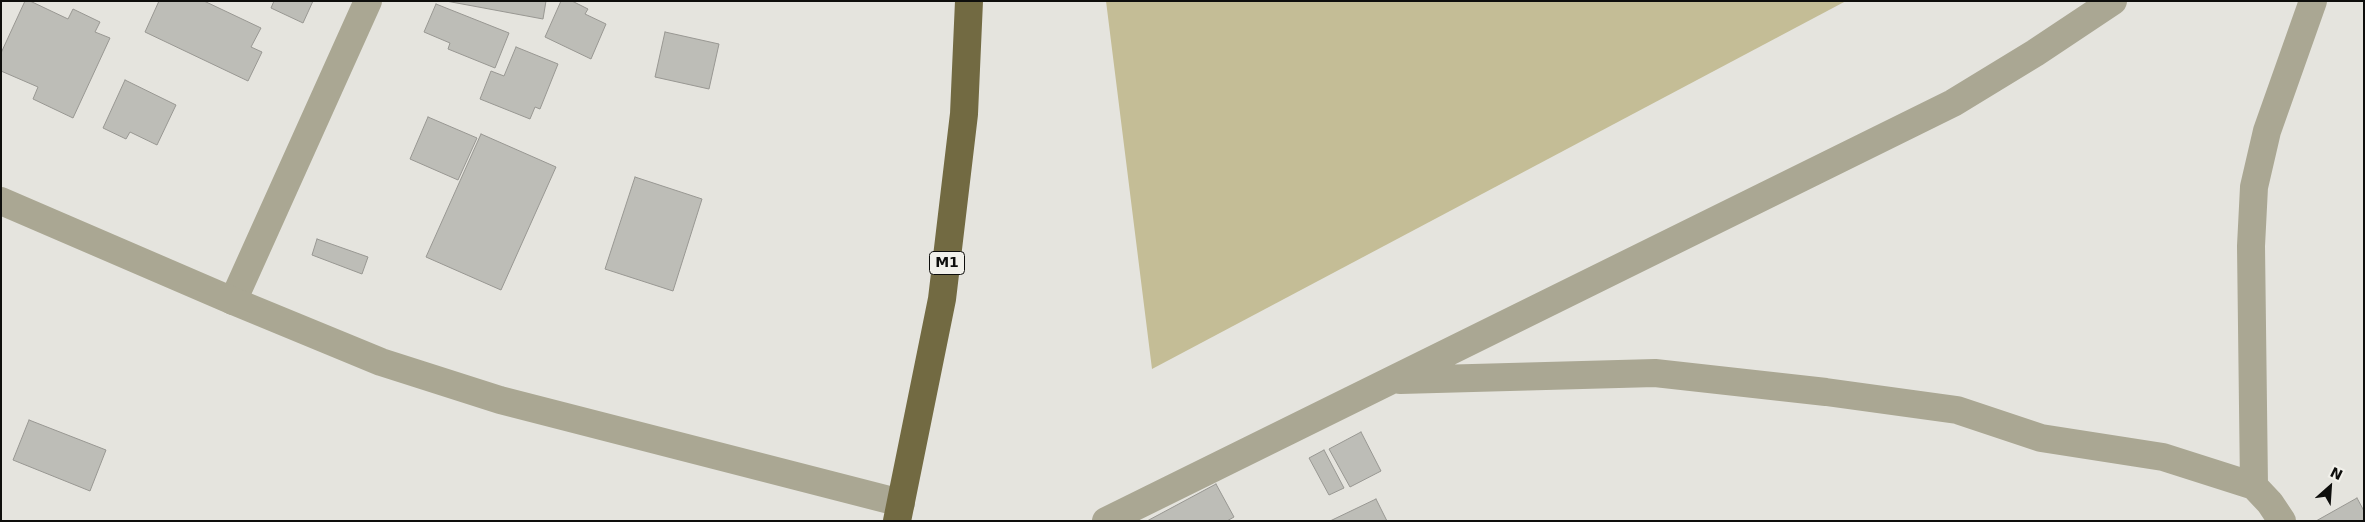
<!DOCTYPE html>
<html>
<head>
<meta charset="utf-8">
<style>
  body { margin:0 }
  #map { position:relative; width:2365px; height:522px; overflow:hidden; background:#e5e4de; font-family:"DejaVu Sans",sans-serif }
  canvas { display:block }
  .frame { position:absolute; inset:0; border:2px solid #0e0e0c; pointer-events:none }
  .north { position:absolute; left:2305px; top:462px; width:50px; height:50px; -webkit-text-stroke:4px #f2f1eb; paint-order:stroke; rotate:26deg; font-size:14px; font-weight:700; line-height:20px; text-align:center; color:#0e0e0c }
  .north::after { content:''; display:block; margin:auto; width:18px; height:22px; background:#0e0e0c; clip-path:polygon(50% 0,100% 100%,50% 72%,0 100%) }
</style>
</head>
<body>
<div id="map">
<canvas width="2365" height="522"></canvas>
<div class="frame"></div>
<div class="north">N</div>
</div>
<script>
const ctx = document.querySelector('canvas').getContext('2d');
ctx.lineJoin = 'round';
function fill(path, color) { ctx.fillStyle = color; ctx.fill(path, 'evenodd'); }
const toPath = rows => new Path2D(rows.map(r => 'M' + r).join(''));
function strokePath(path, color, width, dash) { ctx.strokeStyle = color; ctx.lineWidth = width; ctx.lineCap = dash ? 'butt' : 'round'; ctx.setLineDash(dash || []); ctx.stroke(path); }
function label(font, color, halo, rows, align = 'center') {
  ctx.font = font + ' "DejaVu Sans",sans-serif'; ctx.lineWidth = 4; ctx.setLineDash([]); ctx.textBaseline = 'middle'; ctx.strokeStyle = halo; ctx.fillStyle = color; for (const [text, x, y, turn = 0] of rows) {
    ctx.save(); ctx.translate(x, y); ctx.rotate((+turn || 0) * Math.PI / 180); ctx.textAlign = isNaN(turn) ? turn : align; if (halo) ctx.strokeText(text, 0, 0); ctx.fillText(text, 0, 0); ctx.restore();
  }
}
fill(toPath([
  [1106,1,1846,1,1152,369]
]), '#c4bd96');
const building = toPath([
  [25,1,30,1,68,19,73,9,100,22,95,32,110,38,73,118,33,99,38,87,1,71,1,53,25,1],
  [159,1,204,1,261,28,251,47,262,52,248,81,145,32,159,1],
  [274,1,313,1,303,23,271,8,274,1],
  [446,1,546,1,543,19,446,1],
  [561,1,572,1,588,9,585,14,606,24,591,59,545,37,561,1],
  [436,4,509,33,495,68,448,49,450,43,424,32,436,4],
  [665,32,719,44,709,89,655,77,665,32],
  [516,47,558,64,540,109,535,107,530,119,480,99,491,71,504,76,516,47],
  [125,80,176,105,157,145,130,132,126,139,103,128,125,80],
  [428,117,477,138,458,180,410,159,428,117],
  [481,134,556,167,501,290,426,257,481,134],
  [635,177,702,199,673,291,605,269,635,177],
  [317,239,368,257,362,274,312,255,317,239],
  [29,420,106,450,90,491,13,460,29,420],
  [1361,432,1381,471,1350,487,1329,449,1361,432],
  [1324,450,1344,488,1329,495,1309,458,1324,450],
  [1216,484,1234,517,1227,521,1147,521,1216,484],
  [2357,498,2364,511,2364,521,2316,521,2357,498],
  [1376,499,1387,521,1330,521,1376,499]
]);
fill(building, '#bdbdb7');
strokePath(building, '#989792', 1);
strokePath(toPath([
  [233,301,368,1],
  [1400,380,1655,373,1826,392,1957,410,2041,438,2163,457,2254,486,2270,503,2282,521],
  [2254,486,2251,246,2254,187,2267,131,2313,1],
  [1106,521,1953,103,2035,53,2113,1]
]), '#aaa793', 28);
strokePath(toPath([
  [1,201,233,301,381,362,500,400,901,503]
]), '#aaa793', 28);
strokePath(toPath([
  [897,521,942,299,964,114,969,1]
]), '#726a42', 28);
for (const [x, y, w] of [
  [947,263,35]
]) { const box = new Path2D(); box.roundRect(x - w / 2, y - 11.5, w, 23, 4); ctx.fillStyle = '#f2f1eb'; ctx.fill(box); strokePath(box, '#0e0e0c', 1); }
label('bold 14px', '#0e0e0c', null, [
  ["M1",947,263]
]);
</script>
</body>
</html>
